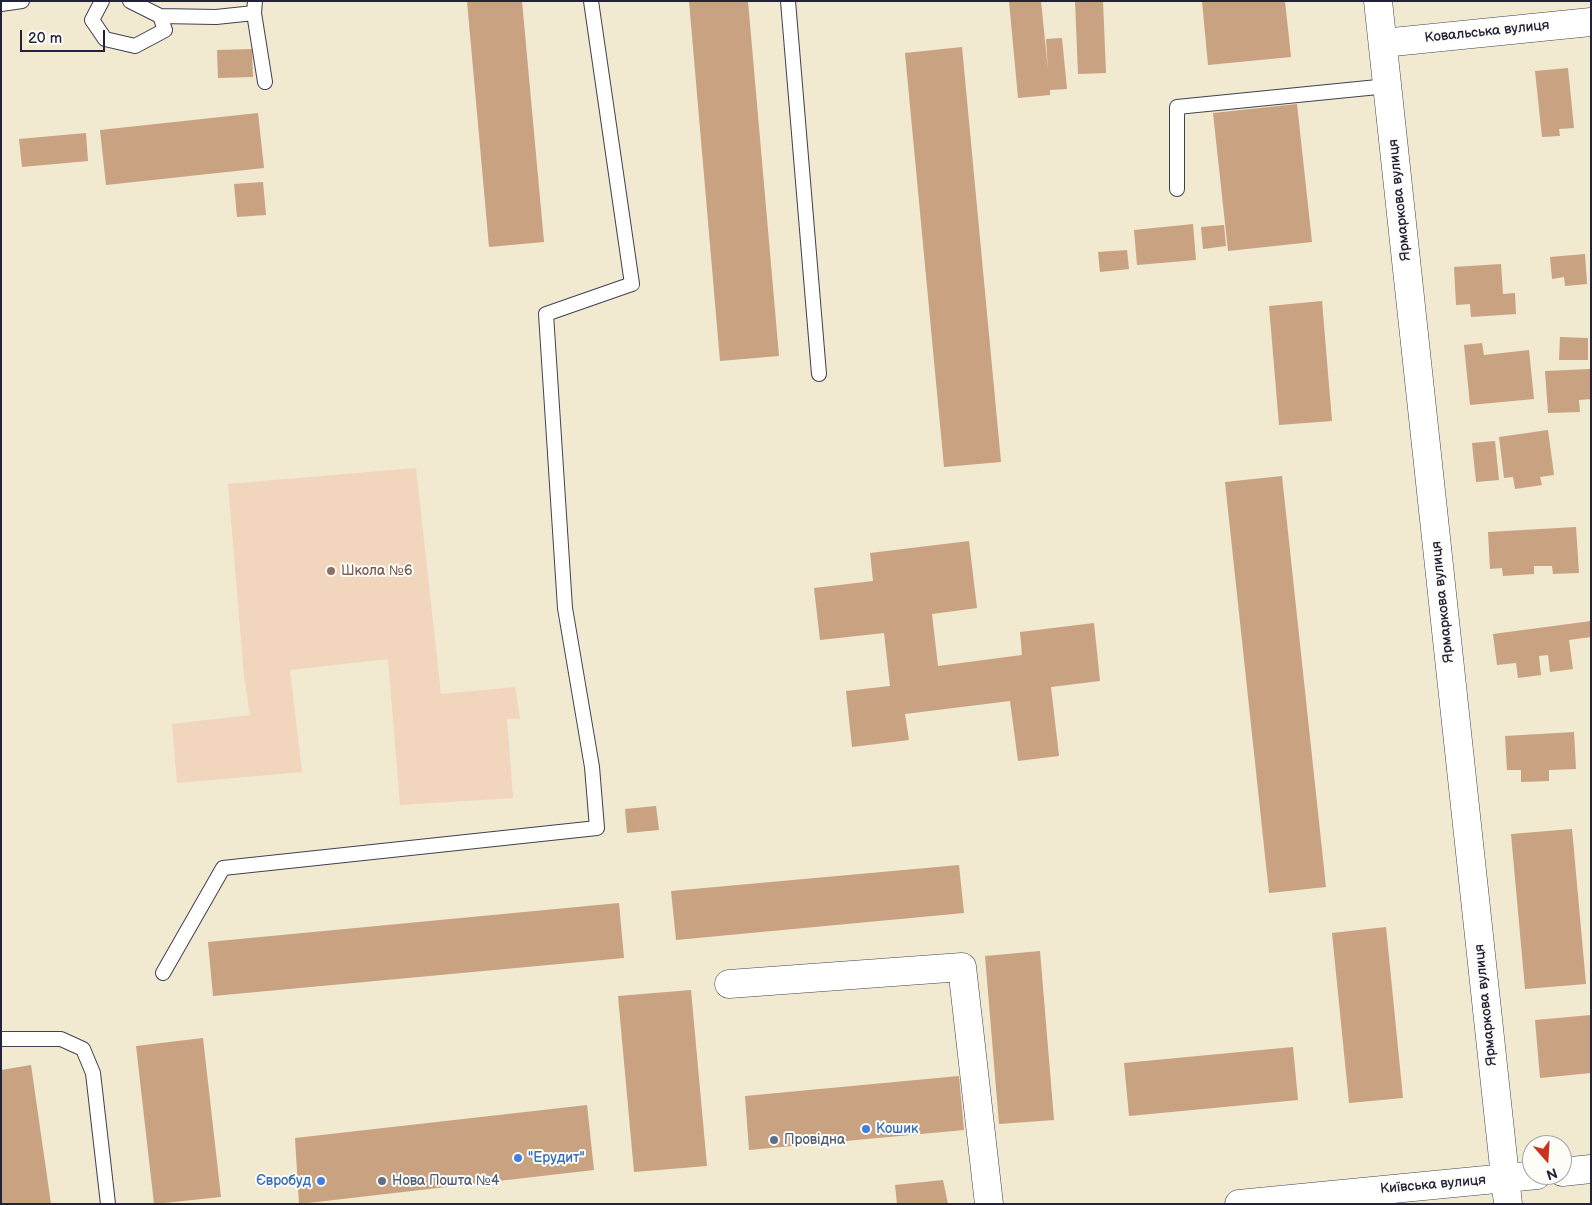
<!DOCTYPE html>
<html>
<head>
<meta charset="utf-8">
<style>
  body { margin:0 }
  #map { position:relative; width:1592px; height:1205px; overflow:hidden; background:#f1e9d0; font-family:"Balsamiq Sans",sans-serif }
  canvas { display:block }
  .frame { position:absolute; inset:0; border:2px solid #22223b; pointer-events:none }
  .north { position:absolute; left:1522px; top:1135px; width:50px; height:50px; box-sizing:border-box; background:#fdfcf7; border:1px solid #a5a5ac; border-radius:50%; rotate:161deg; font-size:14px; font-weight:700; line-height:20px; text-align:center; color:#22223b }
  .north::after { content:''; display:block; margin:auto; width:18px; height:22px; background:#c8321e; clip-path:polygon(50% 0,100% 100%,50% 72%,0 100%) }
  .scale { position:absolute; left:20px; top:30px; width:85px; height:22px; box-sizing:border-box; border:2px solid #22223b; border-top:0; padding-left:6px; font-size:15px; line-height:18px; white-space:nowrap; color:#22223b; -webkit-text-stroke:4px #fdfcf7; paint-order:stroke }
</style>
</head>
<body>
<div id="map">
<canvas width="1592" height="1205"></canvas>
<div class="frame"></div>
<div class="north">N</div>
<div class="scale">20 m</div>
</div>
<script>
const ctx = document.querySelector('canvas').getContext('2d');
ctx.lineJoin = 'round';
function fill(path, color) { ctx.fillStyle = color; ctx.fill(path, 'evenodd'); }
const toPath = rows => new Path2D(rows.map(r => 'M' + r).join(''));
function strokePath(path, color, width, dash) { ctx.strokeStyle = color; ctx.lineWidth = width; ctx.lineCap = dash ? 'butt' : 'round'; ctx.setLineDash(dash || []); ctx.stroke(path); }
function label(font, color, halo, rows, align = 'center') {
  ctx.font = font + ' "Balsamiq Sans",sans-serif'; ctx.lineWidth = 4; ctx.setLineDash([]); ctx.textBaseline = 'middle'; ctx.strokeStyle = halo; ctx.fillStyle = color; for (const [text, x, y, turn = 0] of rows) {
    ctx.save(); ctx.translate(x, y); ctx.rotate((+turn || 0) * Math.PI / 180); ctx.textAlign = isNaN(turn) ? turn : align; if (halo) ctx.strokeText(text, 0, 0); ctx.fillText(text, 0, 0); ctx.restore();
  }
}
fill(toPath([
  [416,468,441,694,515,687,520,719,507,719,513,798,400,805,388,659,290,670,302,772,177,783,172,724,250,715,244,675,228,484]
]), '#f1d5bd');
fill(toPath([
  [467,1,522,1,544,242,489,247],
  [689,1,748,1,779,356,720,361],
  [1009,1,1041,1,1048,70,1046,39,1062,38,1067,89,1050,90,1050,95,1018,98],
  [1075,1,1103,1,1106,73,1078,74],
  [1202,1,1285,1,1291,57,1208,65],
  [962,47,1001,462,944,467,905,53],
  [252,49,253,77,218,78,217,50],
  [1568,68,1574,128,1559,129,1560,136,1542,137,1535,71],
  [1297,104,1312,242,1228,251,1213,113],
  [258,113,264,168,106,185,100,130],
  [86,133,88,161,22,167,19,139],
  [263,182,266,215,237,217,234,184],
  [1193,224,1196,260,1137,265,1134,230],
  [1224,225,1226,246,1203,249,1201,227],
  [1127,250,1129,269,1100,272,1098,252],
  [1585,254,1587,284,1565,286,1564,277,1552,279,1550,257],
  [1501,264,1503,294,1515,293,1516,314,1471,317,1470,304,1456,305,1454,267],
  [1322,301,1332,421,1279,425,1269,306],
  [1560,337,1588,338,1588,360,1559,360],
  [1482,343,1484,355,1529,350,1534,399,1470,405,1464,345],
  [1591,369,1591,399,1579,400,1580,412,1548,413,1545,371],
  [1548,430,1554,475,1540,477,1542,485,1515,489,1513,477,1504,478,1499,437],
  [1495,441,1499,480,1476,482,1472,443],
  [1282,476,1326,887,1269,893,1225,482],
  [1576,527,1579,573,1553,574,1552,566,1534,566,1534,574,1503,576,1502,568,1490,569,1488,532],
  [969,541,977,608,932,614,938,666,1022,655,1020,632,1094,623,1100,681,1051,687,1059,756,1018,761,1010,701,905,714,909,740,852,747,846,691,890,686,884,633,820,640,814,588,873,581,870,553],
  [1591,621,1591,637,1569,640,1573,669,1550,672,1548,655,1539,656,1541,675,1518,678,1516,663,1497,665,1493,634],
  [1574,732,1576,769,1549,770,1549,781,1521,782,1521,770,1507,770,1505,736],
  [656,806,659,830,627,833,625,809],
  [1572,829,1586,984,1525,989,1511,834],
  [959,865,964,913,676,940,671,891],
  [619,903,624,958,213,996,208,942],
  [1386,927,1403,1098,1349,1103,1332,933],
  [1040,951,1054,1120,999,1124,985,956],
  [691,990,707,1166,634,1172,618,996],
  [1591,1015,1591,1073,1540,1078,1535,1020],
  [203,1038,221,1197,154,1204,136,1046],
  [1293,1047,1298,1100,1129,1116,1124,1063],
  [31,1065,51,1204,1,1204,1,1070],
  [959,1076,964,1130,749,1150,745,1096],
  [587,1105,594,1170,299,1204,295,1138],
  [943,1180,948,1204,897,1204,895,1185]
]), '#c8a281');
const lane = toPath([
  [102,1,92,20,105,39,135,46,165,30,160,16],
  [130,1,160,16,216,17,254,13],
  [255,1,254,13,265,82],
  [788,1,819,374],
  [1,4,22,1],
  [1177,189,1177,107,1388,86],
  [163,973,223,868,597,828,592,767,565,608,546,314,632,284,591,1],
  [1,1039,61,1039,83,1049,93,1073,108,1204]
]);
const street = toPath([
  [1378,1,1508,1204],
  [1383,43,1591,22],
  [729,984,962,967,989,1204]
]);
const secondary = toPath([
  [1562,1172,1591,1169],
  [1239,1204,1537,1175]
]);
strokePath(lane, '#414051', 16);
strokePath(street, '#414051', 29);
strokePath(secondary, '#414051', 29);
strokePath(lane, '#fff', 14);
strokePath(street, '#fff', 28);
strokePath(secondary, '#fff', 28);
for (const [x, y, r, color] of [
  [331,571,5,"#8d6e63"],
  [866,1129,5,"#3f7fe0"],
  [774,1140,5,"#5c6f8a"],
  [518,1158,5,"#3f7fe0"],
  [321,1181,5,"#3f7fe0"],
  [382,1181,5,"#5c6f8a"]
]) { const dot = new Path2D(); dot.arc(x, y, r, 0, 2 * Math.PI); ctx.fillStyle = color; ctx.fill(dot); strokePath(dot, '#fdfcf7', 2); }
label('14px', '#22223b', '#fdfcf7', [
  ["Ковальська вулиця",1487,32,-6],
  ["Ярмаркова вулиця",1400,200,-96],
  ["Ярмаркова вулиця",1443,602,-96],
  ["Ярмаркова вулиця",1486,1005,-96],
  ["Київська вулиця",1433,1185,-5]
]);
label('14px', '#785e54', '#fdfcf7', [
  ["Школа №6",341,571]
], 'left');
label('14px', '#366cbe', '#fdfcf7', [
  ["Кошик",876,1129],
  ["\"Ерудит\"",528,1158],
  ["Євробуд",311,1181,"right"]
], 'left');
label('14px', '#4e5e75', '#fdfcf7', [
  ["Провідна",784,1140],
  ["Нова Пошта №4",392,1181]
], 'left');
</script>
</body>
</html>
